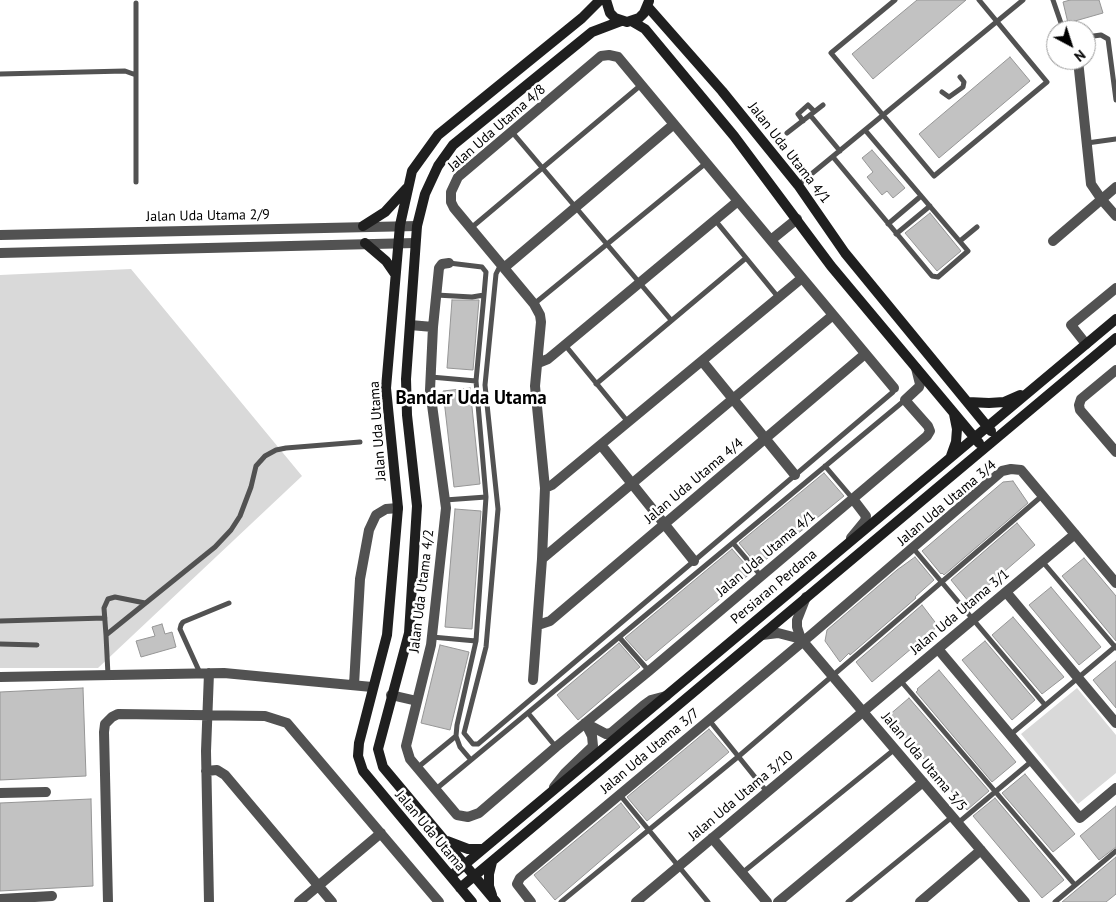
<!DOCTYPE html>
<html>
<head>
<meta charset="utf-8">
<style>
  body { margin:0 }
  #map { position:relative; width:1116px; height:902px; overflow:hidden; background:#fff; font-family:"PT Sans",sans-serif }
  canvas { display:block }
  .north { position:absolute; left:1046px; top:20px; width:50px; height:50px; box-sizing:border-box; background:#fff; border:1px solid #999; border-radius:50%; rotate:140deg; font-size:14px; font-weight:700; line-height:20px; text-align:center; color:#000 }
  .north::after { content:''; display:block; margin:auto; width:18px; height:22px; background:#000; clip-path:polygon(50% 0,100% 100%,50% 72%,0 100%) }
</style>
</head>
<body>
<div id="map">
<canvas width="1116" height="902"></canvas>
<div class="north">N</div>
</div>
<script>
const ctx = document.querySelector('canvas').getContext('2d');
ctx.lineJoin = 'round';
function fill(path, color) { ctx.fillStyle = color; ctx.fill(path, 'evenodd'); }
const toPath = rows => new Path2D(rows.map(r => 'M' + r).join(''));
function strokePath(path, color, width, dash) { ctx.strokeStyle = color; ctx.lineWidth = width; ctx.lineCap = dash ? 'butt' : 'round'; ctx.setLineDash(dash || []); ctx.stroke(path); }
function label(font, color, halo, rows, align = 'center') {
  ctx.font = font + ' "PT Sans",sans-serif'; ctx.lineWidth = 5; ctx.setLineDash([]); ctx.textBaseline = 'middle'; ctx.strokeStyle = halo; ctx.fillStyle = color; for (const [text, x, y, turn = 0] of rows) {
    ctx.save(); ctx.translate(x, y); ctx.rotate((+turn || 0) * Math.PI / 180); ctx.textAlign = isNaN(turn) ? turn : align; if (halo) ctx.strokeText(text, 0, 0); ctx.fillText(text, 0, 0); ctx.restore();
  }
}
fill(toPath([
  [131,269,302,476,98,668,0,668,0,275],
  [1077,688,1116,735,1116,773,1078,804,1021,734]
]), '#d9d9d9');
const building = toPath([
  [917,0,966,0,873,79,852,54,917,0],
  [1070,0,1099,0,1103,13,1068,23,1063,2,1070,0],
  [1010,57,1030,81,939,158,919,134,1010,57],
  [872,150,905,188,893,198,887,191,882,195,867,177,873,172,862,158,872,150],
  [930,213,961,251,937,271,905,233,930,213],
  [452,300,479,300,473,370,447,368,452,300],
  [470,388,480,484,454,487,443,391,470,388],
  [824,473,844,496,758,566,739,543,824,473],
  [1013,481,1028,503,944,575,942,573,941,574,922,551,1003,482,1013,481],
  [455,509,481,511,472,629,445,627,455,509],
  [1017,523,1035,545,969,602,951,580,1017,523],
  [732,549,752,572,646,661,625,638,732,549],
  [915,557,934,580,915,597,916,598,850,655,849,653,840,662,825,641,827,630,897,570,915,557],
  [1084,558,1116,596,1116,641,1062,576,1084,558],
  [1051,587,1101,647,1079,665,1029,605,1051,587],
  [922,605,938,626,872,682,856,662,922,605],
  [1013,617,1064,677,1042,694,992,635,1013,617],
  [162,624,165,634,172,632,176,647,141,657,136,641,155,636,152,627,162,624],
  [985,641,1035,700,1012,720,962,660,985,641],
  [619,643,640,667,578,720,557,695,619,643],
  [440,645,469,652,450,730,421,723,440,645],
  [1116,661,1116,708,1093,680,1116,661],
  [939,670,1016,762,992,782,916,692,918,690,917,689,939,670],
  [83,688,86,776,0,780,0,692,83,688],
  [909,698,989,791,967,810,888,716,909,698],
  [709,729,729,752,647,821,627,797,709,729],
  [1025,774,1075,834,1053,852,1002,793,1025,774],
  [995,798,1064,880,1042,898,973,816,995,798],
  [91,799,93,886,0,891,0,803,91,799],
  [621,803,640,827,555,900,534,875,621,803],
  [1116,806,1116,847,1099,860,1080,836,1116,806],
  [1116,857,1116,894,1106,902,1062,902,1116,857]
]);
fill(building, '#c2c2c2');
strokePath(building, '#969696', 1);
strokePath(toPath([
  [895,0,831,53,934,176,1047,82,979,0],
  [1053,0,1062,26],
  [1086,37,1101,35,1108,39,1116,100],
  [0,74,125,71,136,75,136,182],
  [136,75,136,3],
  [942,92,949,97,963,87,964,82,960,77],
  [810,115,840,151],
  [803,121,798,114,808,105,814,111],
  [512,132,671,320],
  [787,133,823,105],
  [1087,143,1116,139],
  [833,157,932,276,938,277,968,251,865,130],
  [798,185,1023,0],
  [715,220,778,297],
  [888,224,921,196],
  [471,228,641,85],
  [896,234,930,206],
  [960,241,977,227],
  [501,264,496,274,485,385,498,509,486,647,464,733,473,744,478,744,694,561,893,392,894,388],
  [436,295,472,297,484,295,486,272,482,267,449,263],
  [534,304,706,163],
  [565,345,628,422],
  [431,377,476,381],
  [596,384,746,258],
  [825,466,853,499],
  [445,500,486,497],
  [733,543,761,576],
  [913,548,1045,705],
  [1042,561,1116,648],
  [0,621,105,618],
  [106,635,104,608,108,599,115,597,145,603],
  [432,637,476,641],
  [619,637,649,671],
  [0,644,37,645],
  [200,673,180,629,181,625,183,622,229,603],
  [108,675,106,635,215,547,231,530,240,516,251,487,256,466,265,456,276,450,286,448,360,442],
  [900,680,1075,885],
  [528,713,556,747],
  [709,720,767,792],
  [1010,735,1116,646],
  [471,760,460,747,456,736,457,725,476,641,486,497,476,381,484,295],
  [417,768,456,736],
  [436,789,905,400],
  [620,795,708,902],
  [958,823,1032,761],
  [742,873,895,749],
  [561,902,739,756,1043,495],
  [848,902,952,817],
  [1055,902,1116,851]
]), '#525252', 5);
strokePath(toPath([
  [1078,60,1091,184,1102,200,1116,216],
  [0,235,417,226],
  [771,240,797,219],
  [1053,241,1116,187],
  [0,253,415,243],
  [449,263,442,264,439,268,433,327,430,390,446,508,431,645,406,746,410,759,457,815,468,817,479,813,556,747,649,671,927,436,930,431,928,426,905,400,919,387,920,384,916,368],
  [505,267,674,124],
  [410,325,433,327],
  [1086,344,1071,325,1116,288],
  [702,361,795,475],
  [538,363,548,359,738,201],
  [1116,370,1081,399,1079,405,1080,410,1116,452],
  [601,445,694,561],
  [545,488,552,485,802,278],
  [851,538,865,521,866,516,853,499],
  [542,559,833,315],
  [1006,592,1116,723],
  [806,597,797,620,797,627,801,639,1025,902],
  [538,625,550,621,865,354],
  [762,635,778,633,801,639],
  [938,649,1080,818,1116,788],
  [209,673,206,751,209,902],
  [0,677,224,673,372,687],
  [533,680,542,559,545,488,535,386,541,322,540,315,534,304,454,208,451,202,451,192,458,177,601,56,609,55,618,57,894,388],
  [354,685,360,579,369,530,376,515,386,509,398,508],
  [391,695,417,701],
  [585,723,606,734,611,733,644,705,651,700,666,696],
  [206,771,217,770,225,775,332,902],
  [554,787,565,773,593,746,592,736,586,724],
  [0,793,46,792],
  [712,838,767,902],
  [0,899,52,896],
  [108,902,104,732,105,724,112,717,118,714,265,716,287,723,439,902],
  [299,902,381,833],
  [531,902,517,884,520,878,812,634,1002,471,1011,469,1021,470,1116,583],
  [636,902,1075,534],
  [778,902,923,782],
  [920,902,981,850]
]), '#525252', 10);
strokePath(toPath([
  [606,0,610,13,615,18,627,22,639,18,644,13,649,1],
  [648,7,722,91,798,185,845,253,991,431],
  [633,22,645,29,734,136,831,266,979,443],
  [363,226,385,212,407,188],
  [365,243,386,261,395,274],
  [968,402,989,403,1004,402,1020,395],
  [951,456,956,442,957,429,954,414],
  [447,841,468,849,483,849],
  [492,862,489,874,489,886,492,895],
  [451,876,1116,319],
  [460,888,1116,338],
  [472,902,363,771,358,756,359,743,387,635,398,508,386,388,400,225,412,171,438,135,582,18,600,0],
  [496,902,383,767,378,749,409,633,417,506,407,415,406,379,417,226,425,194,438,166,453,145,592,32,621,21]
]), '#1f1f1f', 10);
label('14px', '#000', '#fff', [
  ["Jalan Uda Utama 4/8",497,128,-41],
  ["Jalan Uda Utama 4/1",789,153,52],
  ["Jalan Uda Utama 2/9",208,216,-1],
  ["Jalan Uda Utama",378,431,-94],
  ["Jalan Uda Utama 4/4",694,481,-40],
  ["Jalan Uda Utama 3/4",947,503,-40],
  ["Jalan Uda Utama 4/1",766,554,-40],
  ["Persiaran Perdana",774,587,-40],
  ["Jalan Uda Utama 4/2",422,591,-83],
  ["Jalan Uda Utama 3/1",960,612,-40],
  ["Jalan Uda Utama 3/7",650,751,-40],
  ["Jalan Uda Utama 3/5",924,762,50],
  ["Jalan Uda Utama 3/10",741,796,-40],
  ["Jalan Uda Utama",430,831,50]
]);
label('bold 19px', '#000', '#fff', [
  ["Bandar Uda Utama",471,399]
]);
</script>
</body>
</html>
